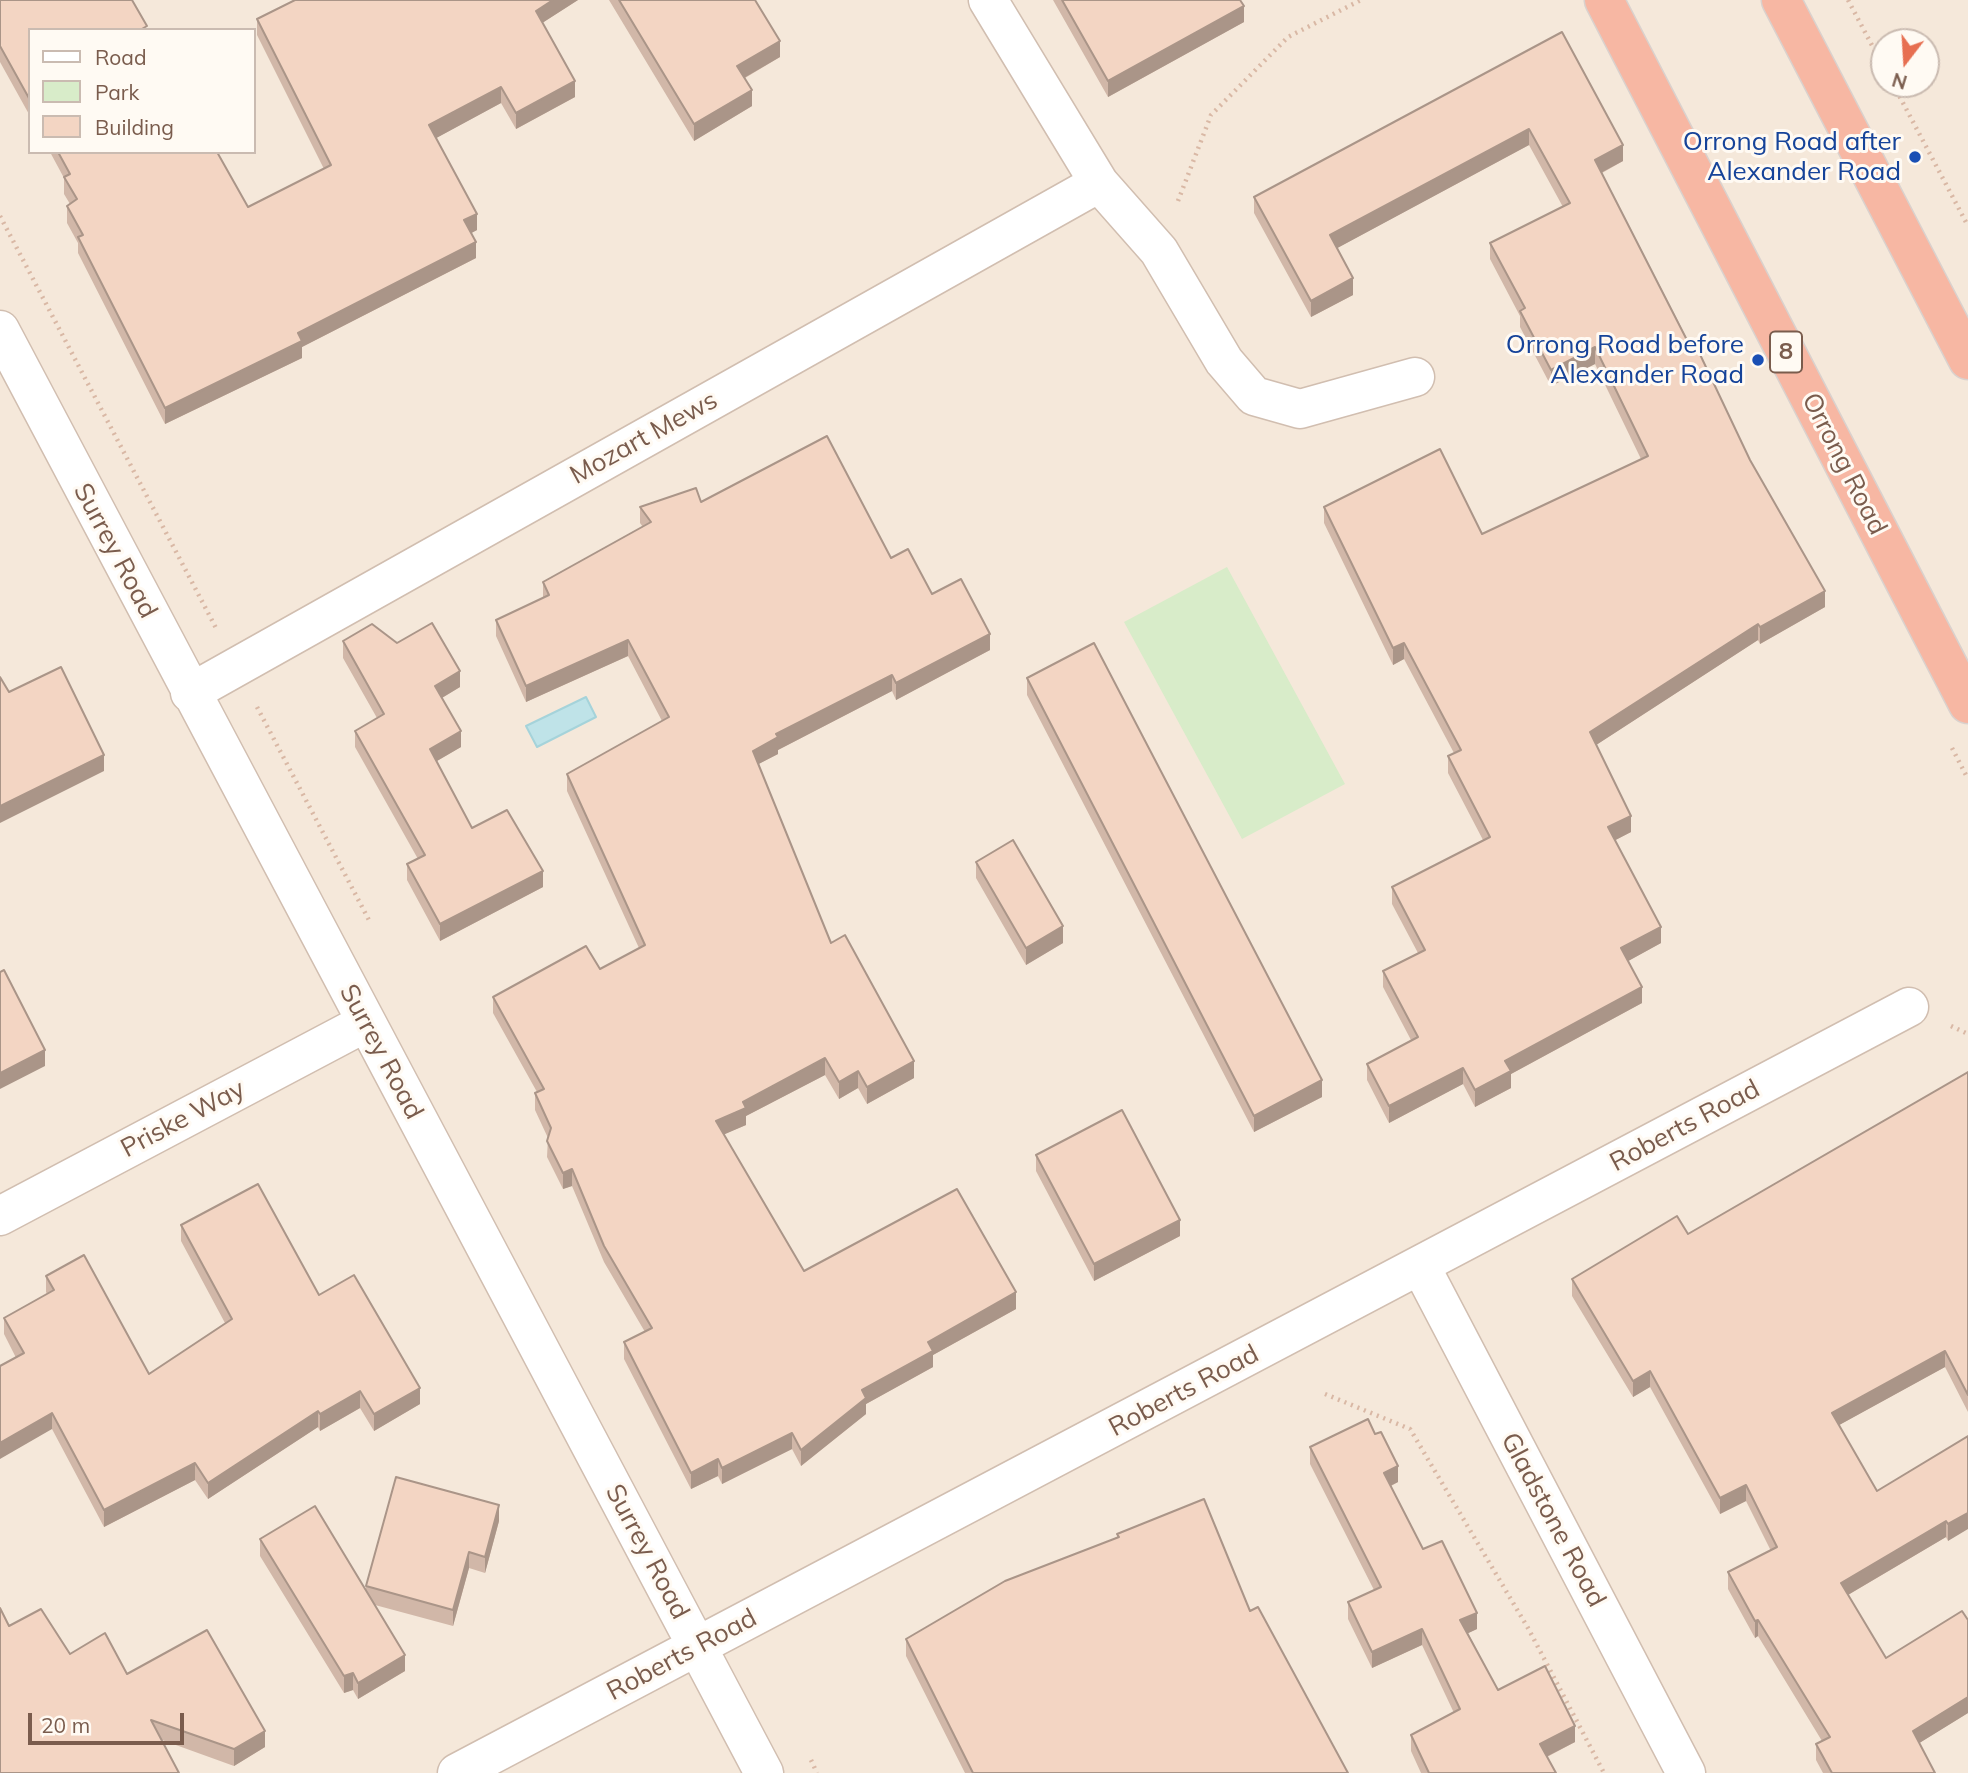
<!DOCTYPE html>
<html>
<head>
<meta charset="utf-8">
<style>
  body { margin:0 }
  #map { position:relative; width:1968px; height:1773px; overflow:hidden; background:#fdf6ec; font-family:Mulish,sans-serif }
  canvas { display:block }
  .legend { position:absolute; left:28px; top:28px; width:228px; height:126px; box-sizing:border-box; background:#fffaf3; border:2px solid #cabbb1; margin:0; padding:9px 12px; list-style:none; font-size:21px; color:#7a5c4d }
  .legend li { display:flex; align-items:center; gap:14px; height:35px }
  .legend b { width:35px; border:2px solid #cabbb1 }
  .north { position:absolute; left:1870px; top:28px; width:70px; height:70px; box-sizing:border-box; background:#fffaf3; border:2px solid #cabbb1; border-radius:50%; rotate:197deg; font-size:19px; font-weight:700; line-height:28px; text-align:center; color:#7a5c4d }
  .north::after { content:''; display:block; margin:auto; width:24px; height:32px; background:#e76f51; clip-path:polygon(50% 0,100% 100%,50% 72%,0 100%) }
  .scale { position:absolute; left:28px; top:1713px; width:156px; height:32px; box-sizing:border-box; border:4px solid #7a5c4d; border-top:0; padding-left:9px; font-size:21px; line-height:24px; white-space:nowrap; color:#7a5c4d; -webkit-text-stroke:5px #fffaf3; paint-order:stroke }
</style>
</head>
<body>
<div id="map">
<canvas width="1968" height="1773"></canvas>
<ul class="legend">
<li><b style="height:9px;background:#fff"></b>Road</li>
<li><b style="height:19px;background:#d8ecc9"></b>Park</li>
<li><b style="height:19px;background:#f3d5c3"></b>Building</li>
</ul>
<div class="north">N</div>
<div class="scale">20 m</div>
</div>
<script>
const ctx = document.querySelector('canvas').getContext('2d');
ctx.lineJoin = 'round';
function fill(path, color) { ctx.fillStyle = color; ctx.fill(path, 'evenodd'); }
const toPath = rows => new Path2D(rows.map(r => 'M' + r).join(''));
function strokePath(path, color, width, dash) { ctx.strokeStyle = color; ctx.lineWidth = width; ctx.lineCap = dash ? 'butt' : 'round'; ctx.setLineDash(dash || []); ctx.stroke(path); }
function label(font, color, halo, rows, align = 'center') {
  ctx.font = font + ' Mulish,sans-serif'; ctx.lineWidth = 6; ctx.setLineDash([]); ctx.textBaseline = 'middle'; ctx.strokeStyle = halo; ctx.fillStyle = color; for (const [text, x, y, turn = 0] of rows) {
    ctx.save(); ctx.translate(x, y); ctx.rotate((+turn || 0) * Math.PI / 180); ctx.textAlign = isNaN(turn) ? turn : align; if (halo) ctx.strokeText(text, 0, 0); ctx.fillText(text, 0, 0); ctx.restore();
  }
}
fill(toPath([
  [0,0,1968,0,1968,1773,0,1773],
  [30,30,254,30,254,152,30,152],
  [1884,42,1926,42,1926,84,1884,84]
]), '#f5e8da');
fill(toPath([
  [1227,567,1345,784,1242,839,1124,622]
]), '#d8ecc9');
const water = toPath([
  [586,697,596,717,537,747,526,726,586,697]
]);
fill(water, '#bfe3e8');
strokePath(water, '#a5d3da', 2);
const minor = toPath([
  [988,0,1099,183,1159,251,1224,361,1254,396,1300,409,1415,377],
  [0,330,764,1773],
  [190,693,1099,183],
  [0,1216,365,1023],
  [1421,1267,1686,1773],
  [457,1773,1909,1007]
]);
const highway = toPath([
  [1604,0,1968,704],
  [1781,0,1968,360]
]);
strokePath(minor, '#d1beb0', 41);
strokePath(highway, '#dad1cd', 41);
strokePath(toPath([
  [1848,0,1884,68],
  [1893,84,1968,226],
  [1178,201,1211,115,1288,37,1361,0],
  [0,216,216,628],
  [257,707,370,922],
  [1952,748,1968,779],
  [1951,1026,1968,1034],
  [1325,1394,1410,1429,1528,1628,1604,1773],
  [811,1760,817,1773]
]), '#d9b8a5', 4.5, [2, 5]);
strokePath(minor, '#fff', 38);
strokePath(highway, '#f7b7a3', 38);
fill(toPath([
  [0,0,147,30,30,30,30,116,0,62],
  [295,0,578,0,542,23,575,97,516,129,501,103,436,138,477,230,471,233,476,258,302,347,302,358,165,424,78,253,78,243,67,223,67,206,70,204,64,194,64,178,50,152,217,152,248,207,324,169,257,35,257,19],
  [609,0,755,0,780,57,745,78,752,106,694,141],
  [1053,0,1240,0,1244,22,1108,97],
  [1562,32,1623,161,1602,173,1825,607,1760,644,1758,640,1596,745,1631,832,1615,840,1661,943,1628,961,1642,1003,1511,1074,1511,1088,1475,1107,1463,1084,1389,1123,1367,1080,1367,1064,1411,1040,1383,987,1383,971,1418,953,1392,904,1392,887,1483,840,1448,773,1448,756,1454,753,1404,659,1393,665,1324,523,1324,507,1482,534,1641,459,1595,364,1551,386,1520,327,1520,316,1490,259,1490,243,1563,207,1529,145,1337,248,1353,295,1311,317,1254,213,1254,197],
  [701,502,891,558,932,594,990,650,896,700,892,691,778,750,778,754,758,764,831,943,914,1078,867,1104,858,1088,839,1099,825,1075,746,1116,746,1125,724,1134,804,1271,1016,1309,933,1355,933,1367,866,1404,866,1414,801,1466,792,1449,722,1484,718,1476,691,1489,624,1359,624,1342,645,1332,604,1262,572,1186,563,1189,547,1157,548,1138,535,1110,535,1093,537,1092,493,1013,493,997,600,969,639,948,567,791,567,774,662,721,628,656,526,702,496,636,496,620,543,598,543,582,643,527,640,523,640,507],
  [343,641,460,687,442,698,461,747,437,761,472,828,543,887,440,941,407,880,407,864,418,859,355,747,355,731,377,718,343,658],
  [1027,678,1322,1097,1254,1132,1027,695],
  [976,862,1063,943,1026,965,976,878],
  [1968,1072,1968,1412,1945,1367,1839,1425,1877,1491,1968,1436,1948,1541,1946,1537,1848,1595,1886,1658,1968,1620,1968,1713,1919,1743,1935,1773,1823,1773,1816,1760,1816,1744,1822,1741,1758,1636,1755,1638,1728,1589,1728,1572,1771,1551,1746,1501,1720,1514,1650,1387,1633,1397,1572,1296,1572,1279,1688,1234],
  [1036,1155,1180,1236,1094,1281,1036,1171],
  [181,1225,319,1295,420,1404,374,1431,360,1408,320,1431,318,1427,208,1499,195,1480,104,1527,52,1429,4,1334,4,1318,47,1294,46,1292,46,1276,149,1374,225,1323,181,1241],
  [1310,1447,1398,1482,1391,1486,1423,1549,1477,1629,1468,1633,1498,1690,1575,1742,1547,1757,1556,1773,1421,1773,1411,1751,1411,1735,1454,1713,1422,1645,1372,1668,1348,1619,1348,1602,1374,1590,1310,1464],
  [499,1521,485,1573,469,1568,453,1626,375,1605,405,1671,358,1699,353,1690,344,1693,260,1556,260,1539,366,1590,366,1586],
  [1117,1534,1250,1611,1348,1773,965,1773,906,1656,906,1639,1117,1537],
  [9,1626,70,1654,127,1674,265,1747,234,1766,162,1740]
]), '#d1b7a8');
fill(toPath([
  [553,0,578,0,536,27,536,11],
  [1244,6,1244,22,1108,97,1108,81],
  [780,41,780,57,737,82,737,66],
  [575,81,575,97,516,129,516,113],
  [501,87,501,103,429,142,429,125],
  [752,90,752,106,694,141,694,124],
  [1529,129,1529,145,1330,252,1330,235],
  [1623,145,1623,161,1595,176,1595,160],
  [477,214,477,230,464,237,464,220],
  [476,242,476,258,302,347,302,358,165,424,165,408,298,333],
  [1353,278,1353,295,1311,317,1311,301],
  [1595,347,1595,364,1551,386,1551,370],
  [1825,591,1825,607,1760,644,1760,627],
  [1758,624,1758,640,1590,749,1590,732],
  [990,634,990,650,896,700,896,683],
  [628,640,628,656,526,702,526,686],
  [1404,643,1404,659,1393,665,1393,648],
  [460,671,460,687,435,702,435,686],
  [892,675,892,691,778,750,778,754,753,767,753,751,776,734],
  [461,731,461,747,430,765,430,749],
  [104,755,104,771,0,823,0,806],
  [1631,816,1631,832,1608,844,1608,827],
  [543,871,543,887,440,941,440,924],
  [1063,926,1063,943,1026,965,1026,948],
  [1661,927,1661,943,1621,965,1621,948],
  [1642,987,1642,1003,1511,1074,1511,1088,1475,1107,1475,1090,1505,1061],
  [45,1050,45,1066,0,1089,0,1073],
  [825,1058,825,1075,746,1116,746,1125,716,1138,716,1121,743,1102],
  [914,1061,914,1078,867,1104,867,1087],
  [1463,1068,1463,1084,1389,1123,1389,1106],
  [858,1071,858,1088,839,1099,839,1082],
  [1322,1080,1322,1097,1254,1132,1254,1116],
  [572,1169,572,1186,563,1189,563,1173],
  [1180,1220,1180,1236,1094,1281,1094,1264],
  [1016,1292,1016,1309,933,1355,933,1367,866,1404,866,1414,801,1466,801,1450,862,1390,928,1342],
  [1945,1351,1945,1367,1832,1429,1832,1413],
  [1650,1371,1650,1387,1633,1397,1633,1381],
  [420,1388,420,1404,374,1431,374,1414],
  [360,1391,360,1408,320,1431,320,1414],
  [318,1411,318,1427,208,1499,208,1483],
  [52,1413,52,1429,0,1459,0,1443],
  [792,1433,792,1449,722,1484,722,1468],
  [718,1459,718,1476,691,1489,691,1473],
  [195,1463,195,1480,104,1527,104,1510],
  [1398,1466,1398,1482,1384,1489,1384,1473],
  [1746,1485,1746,1501,1720,1514,1720,1498],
  [499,1505,499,1521,485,1573,485,1557],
  [1968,1513,1968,1529,1948,1541,1948,1524],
  [1946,1521,1946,1537,1841,1599,1841,1583],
  [469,1552,469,1568,453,1626,453,1610],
  [1477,1613,1477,1629,1460,1637,1460,1620],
  [1758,1620,1758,1636,1755,1638,1755,1621],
  [1422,1629,1422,1645,1372,1668,1372,1652],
  [405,1655,405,1671,358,1699,358,1683],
  [353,1673,353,1690,344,1693,344,1676],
  [1968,1697,1968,1713,1913,1747,1913,1731],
  [1575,1726,1575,1742,1540,1760,1540,1744],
  [265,1731,265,1747,234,1766,234,1749]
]), '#aa9588');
const building = toPath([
  [0,0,132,0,147,26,140,30,30,30,30,100,0,46,0,0],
  [295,0,553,0,536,11,575,81,516,113,501,87,429,125,477,214,464,220,476,242,298,333,302,341,165,408,78,237,83,235,67,206,77,199,64,177,70,174,58,152,217,152,248,207,331,165,257,19,295,0],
  [619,0,755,0,780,41,737,66,752,90,694,124,619,0],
  [1062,0,1240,0,1244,6,1108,81,1062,0],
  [1562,32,1623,145,1595,160,1691,348,1696,346,1750,460,1825,591,1760,627,1758,624,1590,732,1631,816,1608,827,1661,927,1621,948,1642,987,1505,1061,1511,1071,1475,1090,1463,1068,1389,1106,1367,1064,1418,1037,1383,971,1425,950,1392,887,1490,837,1448,756,1461,750,1404,643,1393,648,1324,507,1440,449,1482,534,1648,456,1595,347,1551,370,1520,311,1525,308,1490,243,1570,203,1529,129,1330,235,1353,278,1311,301,1254,197,1562,32],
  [827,436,891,558,908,549,932,594,961,579,990,634,896,683,892,675,776,734,778,737,753,751,831,943,845,935,914,1061,867,1087,858,1071,839,1082,825,1058,743,1102,746,1108,716,1121,804,1271,957,1189,1016,1292,928,1342,933,1351,862,1390,866,1398,801,1450,792,1433,722,1468,718,1459,691,1473,624,1342,652,1328,604,1246,572,1169,563,1173,547,1141,551,1128,535,1093,544,1089,493,997,586,946,600,969,645,945,567,774,669,717,628,640,526,686,496,620,549,595,543,582,651,522,640,507,696,488,701,502,827,436],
  [432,623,460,671,435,686,461,731,430,749,472,828,507,810,543,871,440,924,407,864,425,855,355,731,384,714,343,641,372,624,397,643,432,623],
  [1094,643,1322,1080,1254,1116,1027,678,1094,643],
  [61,667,104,755,0,806,0,677,9,692,61,667],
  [1013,840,1063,926,1026,948,976,862,1013,840],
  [4,970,45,1050,0,1073,0,972,4,970],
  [1968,1072,1968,1395,1945,1351,1832,1413,1877,1491,1968,1436,1968,1513,1948,1524,1946,1521,1841,1583,1886,1658,1962,1611,1968,1620,1968,1697,1913,1731,1935,1773,1832,1773,1816,1744,1830,1737,1758,1620,1755,1621,1728,1572,1777,1547,1746,1485,1720,1498,1650,1371,1633,1381,1572,1279,1677,1216,1688,1234,1968,1072],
  [1122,1110,1180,1220,1094,1264,1036,1155,1122,1110],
  [258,1184,319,1295,354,1275,420,1388,374,1414,360,1391,320,1414,318,1411,208,1483,195,1463,104,1510,52,1413,0,1443,0,1366,24,1353,4,1318,54,1290,46,1276,84,1255,149,1374,232,1319,181,1225,258,1184],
  [1368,1419,1375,1434,1381,1432,1398,1466,1384,1473,1423,1549,1442,1541,1477,1613,1460,1620,1498,1690,1545,1666,1575,1726,1540,1744,1556,1773,1429,1773,1411,1735,1460,1709,1422,1629,1372,1652,1348,1602,1381,1587,1310,1447,1368,1419],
  [396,1477,499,1505,485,1557,469,1552,453,1610,366,1586,396,1477],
  [1204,1499,1250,1611,1258,1607,1348,1773,973,1773,906,1639,1005,1581,1119,1537,1117,1534,1204,1499],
  [315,1506,405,1655,358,1683,353,1673,344,1676,260,1539,315,1506],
  [0,1608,9,1626,41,1609,70,1654,105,1633,127,1674,207,1630,265,1731,234,1749,151,1720,179,1773,0,1773,0,1608]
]);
fill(building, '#f3d5c3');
strokePath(building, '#aa9588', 2);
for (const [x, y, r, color] of [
  [1915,157,7,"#1a4fb4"],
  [1758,360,7,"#1a4fb4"]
]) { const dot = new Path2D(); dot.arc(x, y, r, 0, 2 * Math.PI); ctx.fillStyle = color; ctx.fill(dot); strokePath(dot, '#fffaf3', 2.5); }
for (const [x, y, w] of [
  [1786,352,32]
]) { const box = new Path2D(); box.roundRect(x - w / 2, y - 20.5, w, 41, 5); ctx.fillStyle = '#fffaf3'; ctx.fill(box); strokePath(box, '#7a5c4d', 2); }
label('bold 24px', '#7a5c4d', null, [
  ["8",1786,352]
]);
label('26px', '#164399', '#fffaf3', [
  ["Orrong Road after",1901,142],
  ["Alexander Road",1901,172],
  ["Orrong Road before",1744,345],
  ["Alexander Road",1744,375]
], 'right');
label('26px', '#7a5c4d', '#fffaf3', [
  ["Mozart Mews",644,438,-29],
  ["Orrong Road",1844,464,63],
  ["Surrey Road",115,551,62],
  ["Surrey Road",381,1052,62],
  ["Priske Way",183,1119,-28],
  ["Roberts Road",1685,1126,-28],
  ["Roberts Road",1184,1391,-28],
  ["Gladstone Road",1553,1520,62],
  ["Surrey Road",647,1552,62],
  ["Roberts Road",682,1655,-28]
]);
</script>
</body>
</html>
